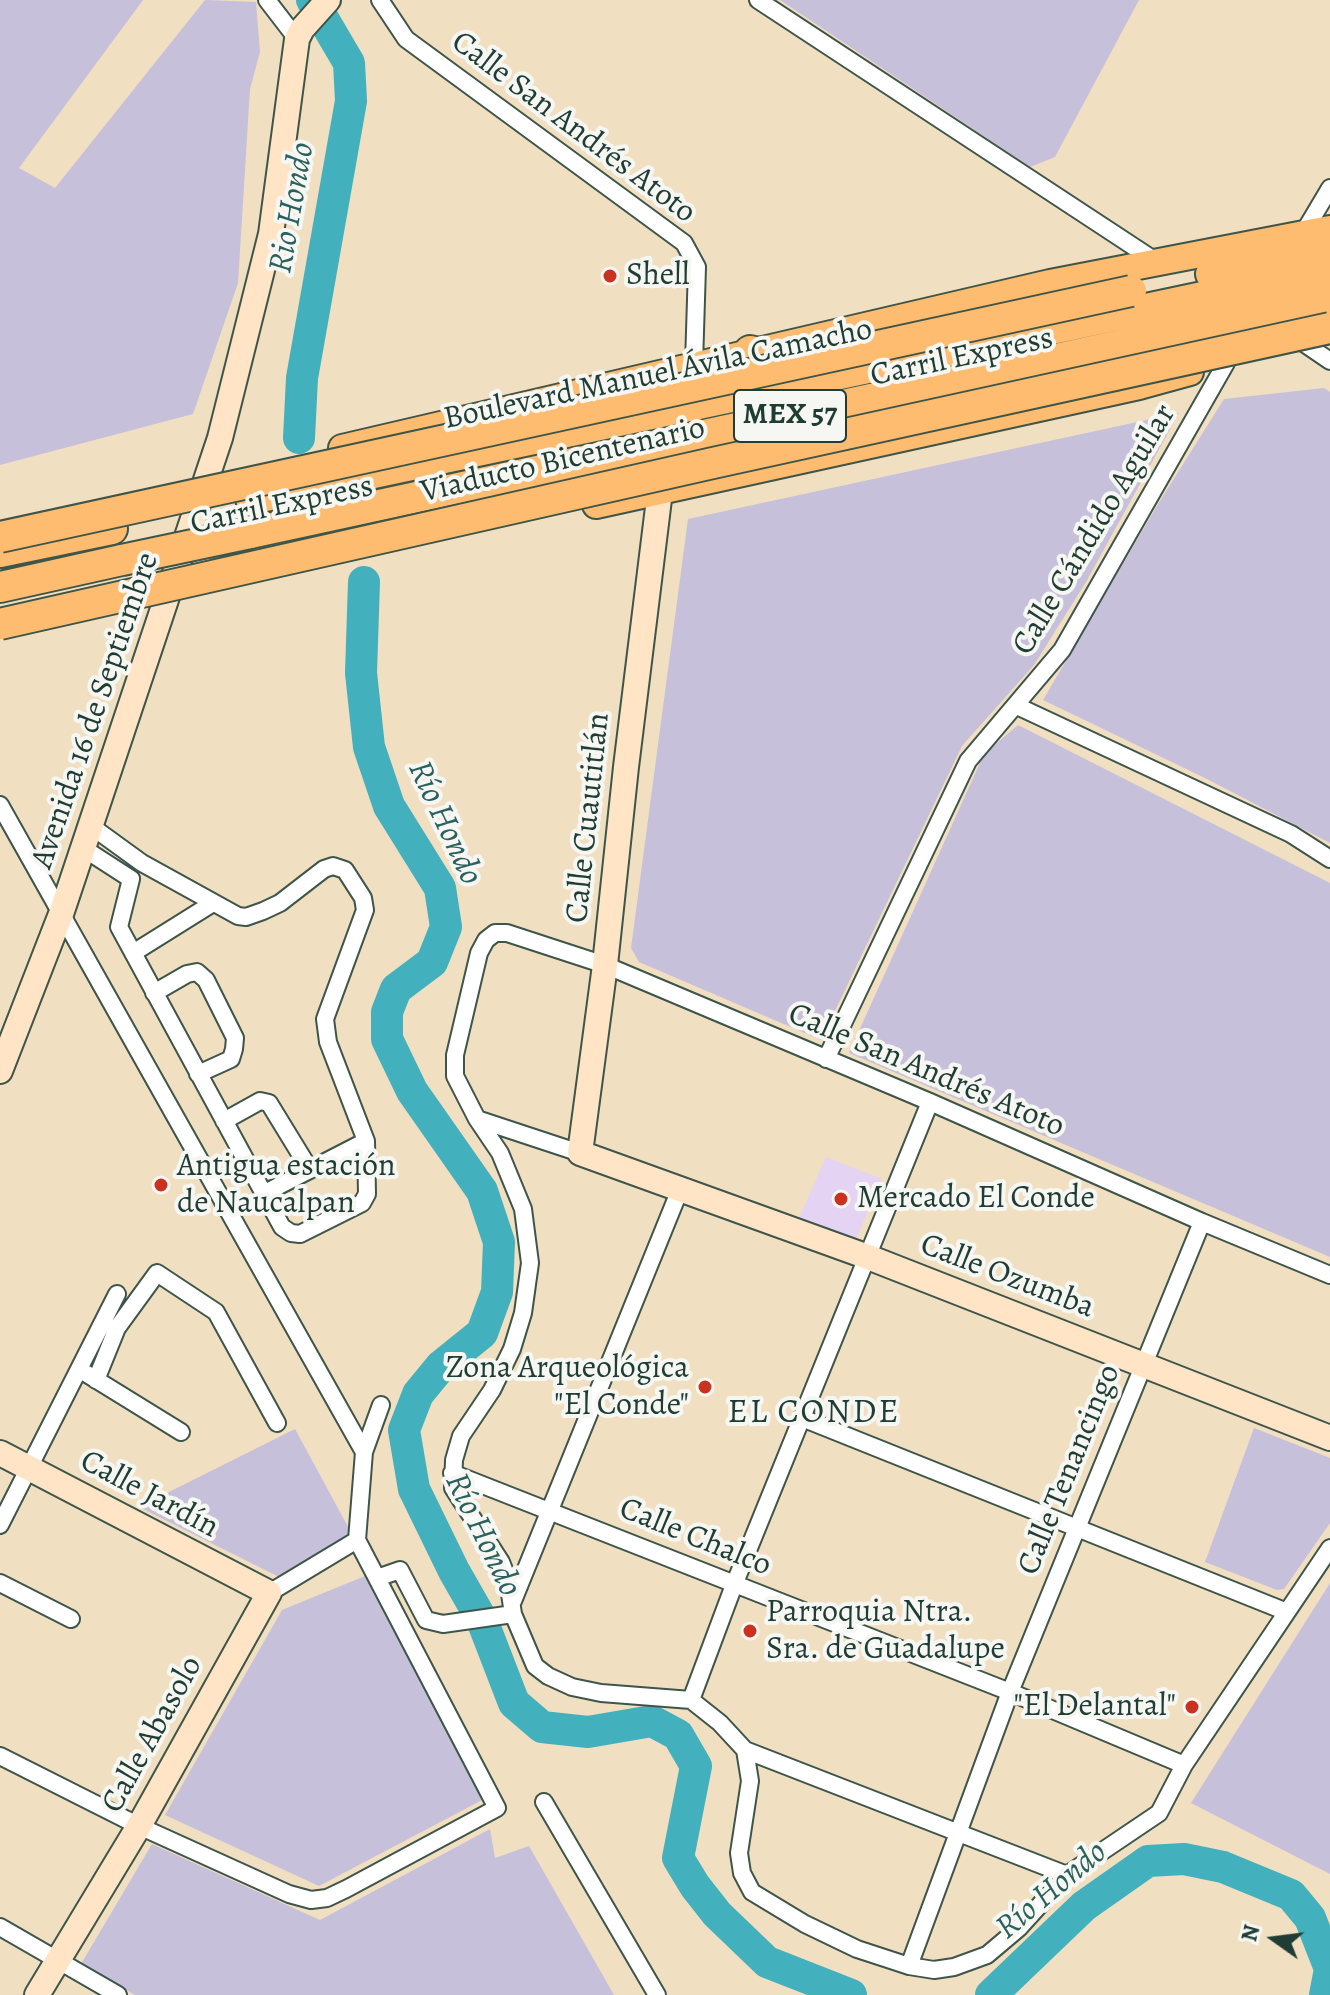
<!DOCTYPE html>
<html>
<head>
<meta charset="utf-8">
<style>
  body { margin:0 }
  #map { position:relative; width:1330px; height:1995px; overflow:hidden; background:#f1dfc1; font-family:Alegreya,serif }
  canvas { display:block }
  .north { position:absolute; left:1234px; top:1899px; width:80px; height:80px; -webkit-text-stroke:6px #f6f6f2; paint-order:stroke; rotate:284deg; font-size:22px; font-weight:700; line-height:32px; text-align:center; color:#1f3d34 }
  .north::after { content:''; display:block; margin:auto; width:28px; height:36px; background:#1f3d34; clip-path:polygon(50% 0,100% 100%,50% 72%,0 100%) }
</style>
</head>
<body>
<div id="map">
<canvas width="1330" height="1995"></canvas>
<div class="north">N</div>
</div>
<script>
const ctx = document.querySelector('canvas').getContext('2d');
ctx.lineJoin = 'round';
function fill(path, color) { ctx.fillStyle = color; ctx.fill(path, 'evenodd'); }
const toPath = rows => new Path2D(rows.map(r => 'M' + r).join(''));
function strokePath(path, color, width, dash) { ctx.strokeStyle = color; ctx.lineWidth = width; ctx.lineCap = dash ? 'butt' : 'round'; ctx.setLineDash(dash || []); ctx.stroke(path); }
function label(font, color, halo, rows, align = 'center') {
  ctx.font = font + ' Alegreya,serif'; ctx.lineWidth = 8; ctx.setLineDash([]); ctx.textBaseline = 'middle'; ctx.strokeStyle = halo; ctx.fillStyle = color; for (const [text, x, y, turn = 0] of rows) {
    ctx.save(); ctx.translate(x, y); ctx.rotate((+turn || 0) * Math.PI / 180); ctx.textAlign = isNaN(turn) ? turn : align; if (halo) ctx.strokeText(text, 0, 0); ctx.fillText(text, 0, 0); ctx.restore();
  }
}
fill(toPath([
  [826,1157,882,1179,856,1239,799,1218]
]), '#e4d3f2');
fill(toPath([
  [0,0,143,0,19,168,55,188,205,0,256,2,260,52,250,89,238,283,193,414,0,465],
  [780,0,1139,0,1055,157,1030,167],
  [1324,388,1330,392,1330,843,1205,778,1043,700,1158,504,1224,399],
  [1179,413,1086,582,1034,665,962,746,821,1040,639,962,631,948,688,519],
  [1018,725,1330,883,1330,1257,849,1053,984,754],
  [1254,1428,1330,1458,1330,1523,1284,1589,1277,1590,1205,1562],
  [295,1429,353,1536,279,1577,139,1507],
  [365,1576,484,1799,319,1886,165,1815,282,1610],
  [1330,1583,1330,1874,1191,1803],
  [490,1829,495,1858,529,1846,614,1995,135,1995,81,1964,152,1844,320,1920]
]), '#c6c0da');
strokePath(toPath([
  [299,438,302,378,351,101,349,63,312,0],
  [364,582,361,673,369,747,389,806,440,888,446,927,432,962,396,989,387,1012,387,1039,412,1091,482,1191,499,1242,497,1292,482,1333,441,1366,418,1394,404,1430,414,1489,454,1571,482,1620,514,1703,542,1727,588,1732,652,1721,678,1735,696,1766,678,1858,695,1886,717,1914,767,1962,851,1995],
  [991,1995,1084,1906,1148,1861,1184,1859,1223,1867,1291,1895,1310,1918,1330,1969,1325,1995]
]), '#42b0bd', 32);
const street = toPath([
  [267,0,297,39],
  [380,0,406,39,684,243,697,267,694,364],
  [758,0,1157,262],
  [1302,235,1330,188],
  [1305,344,1330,361],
  [1017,706,1291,834,1330,859],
  [0,805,364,1452,357,1540,497,1808,346,1889,327,1898,311,1900,289,1894,139,1826,0,1756],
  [83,848,131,879,119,927,282,1227,291,1233,300,1234,362,1203,367,1194,366,1141,328,1042,325,1019,365,910,363,898,345,870,333,866,324,869,280,903,263,911,246,917,238,916,142,863,91,826],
  [133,953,213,903],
  [154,993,187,974,197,972,206,980,235,1038,234,1049,231,1059,198,1074],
  [826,1059,968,761,1062,650,1226,363],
  [477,1119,580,1153],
  [224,1121,260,1101,269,1103,310,1170],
  [263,1194,366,1141],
  [1330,1275,1202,1222,930,1102,605,965,507,933,495,933,486,940,479,953,455,1055,455,1076,477,1119,500,1153,523,1209,530,1263,523,1313,512,1349,492,1390,461,1436,454,1460,453,1488,501,1562,508,1580,513,1614,535,1666,548,1676,572,1687,601,1693,691,1700,720,1723,745,1750,750,1781,739,1853,742,1873,752,1892,805,1924,857,1949,909,1966,934,1970,954,1967,987,1955,1019,1928,1067,1875,1159,1813,1184,1765,1330,1548],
  [87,1374,181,1432],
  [96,1380,117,1328,157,1273,216,1312,277,1423],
  [802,1418,1287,1612],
  [364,1452,381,1405],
  [452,1473,1010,1692,1184,1765],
  [0,1525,117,1294],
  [377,1578,400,1570,426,1620,443,1624,513,1614],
  [0,1583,71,1619],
  [269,1593,357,1540],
  [513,1601,681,1187],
  [691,1700,734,1585,930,1102],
  [745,1750,1067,1875],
  [544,1802,657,1995],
  [0,1927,118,1995],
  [909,1966,1010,1692,1202,1222]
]);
const secondary = toPath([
  [660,491,626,767,605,965,580,1153,868,1257,1330,1438],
  [0,1071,61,914,220,438,271,234,297,39,302,29,328,0],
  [0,1453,269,1593,139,1826,37,1995]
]);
const primary = toPath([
  [342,448,1050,283,1330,229],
  [596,505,1139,386,1190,372]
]);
const highway = toPath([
  [1211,274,1330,247],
  [750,351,804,363],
  [251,499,1330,270],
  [250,533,1330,300],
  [0,552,112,529],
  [0,587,122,560]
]);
strokePath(street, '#3e5549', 20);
strokePath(secondary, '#3e5549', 28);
strokePath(primary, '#3e5549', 30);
strokePath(highway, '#3e5549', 34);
strokePath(street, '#fff', 16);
strokePath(secondary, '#ffe4c6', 24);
strokePath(primary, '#febc70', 26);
strokePath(highway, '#febc70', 30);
const highwayBridge = toPath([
  [0,537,1131,291],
  [122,560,250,533],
  [0,624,713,463,1330,328]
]);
strokePath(highwayBridge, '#3e5549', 34, []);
strokePath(highwayBridge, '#febc70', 30);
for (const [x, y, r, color] of [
  [610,276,8,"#c8321e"],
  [161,1185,8,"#c8321e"],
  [841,1199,8,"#c8321e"],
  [705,1387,8,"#c8321e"],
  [750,1631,8,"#c8321e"],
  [1192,1707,8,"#c8321e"]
]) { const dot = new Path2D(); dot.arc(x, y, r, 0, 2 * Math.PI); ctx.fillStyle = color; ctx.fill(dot); strokePath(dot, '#f6f6f2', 3); }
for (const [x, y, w] of [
  [790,416,112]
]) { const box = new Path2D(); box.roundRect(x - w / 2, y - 26, w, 52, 6); ctx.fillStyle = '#f6f6f2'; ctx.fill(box); strokePath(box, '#1f3d34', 2); }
label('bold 30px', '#1f3d34', null, [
  ["MEX 57",790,416]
]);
label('32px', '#1f3d34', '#f6f6f2', [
  ["Calle San Andrés Atoto",573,128,37],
  ["Carril Express",962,358,-12],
  ["Boulevard Manuel Ávila Camacho",658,375,-12],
  ["Viaducto Bicentenario",563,461,-13],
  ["Carril Express",282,506,-12],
  ["Calle Cándido Aguilar",1095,530,-59],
  ["Avenida 16 de Septiembre",96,711,-71],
  ["Calle Cuautitlán",589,818,-84],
  ["Calle San Andrés Atoto",926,1071,23],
  ["Calle Ozumba",1007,1277,21],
  ["Calle Tenancingo",1070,1470,-68],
  ["Calle Jardín",149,1495,28],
  ["Calle Chalco",695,1538,22],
  ["Calle Abasolo",153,1735,-61]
]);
label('32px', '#1f3d34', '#f6f6f2', [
  ["Shell",626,276],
  ["Antigua estación",177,1167],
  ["de Naucalpan",177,1204],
  ["Mercado El Conde",857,1199],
  ["Zona Arqueológica",689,1369,"right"],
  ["\"El Conde\"",689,1406,"right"],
  ["Parroquia Ntra.",766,1613],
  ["Sra. de Guadalupe",766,1650],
  ["\"El Delantal\"",1176,1707,"right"]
], 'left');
label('italic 34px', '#2a605d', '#f6f6f2', [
  ["Rio Hondo",293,208,-80],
  ["Río Hondo",444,823,65],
  ["Río Hondo",482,1535,64],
  ["Río Hondo",1052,1891,-40]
]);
ctx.letterSpacing = '2px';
label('34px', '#1f3d34', '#f6f6f2', [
  ["EL CONDE",814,1414]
]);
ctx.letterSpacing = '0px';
</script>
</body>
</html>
